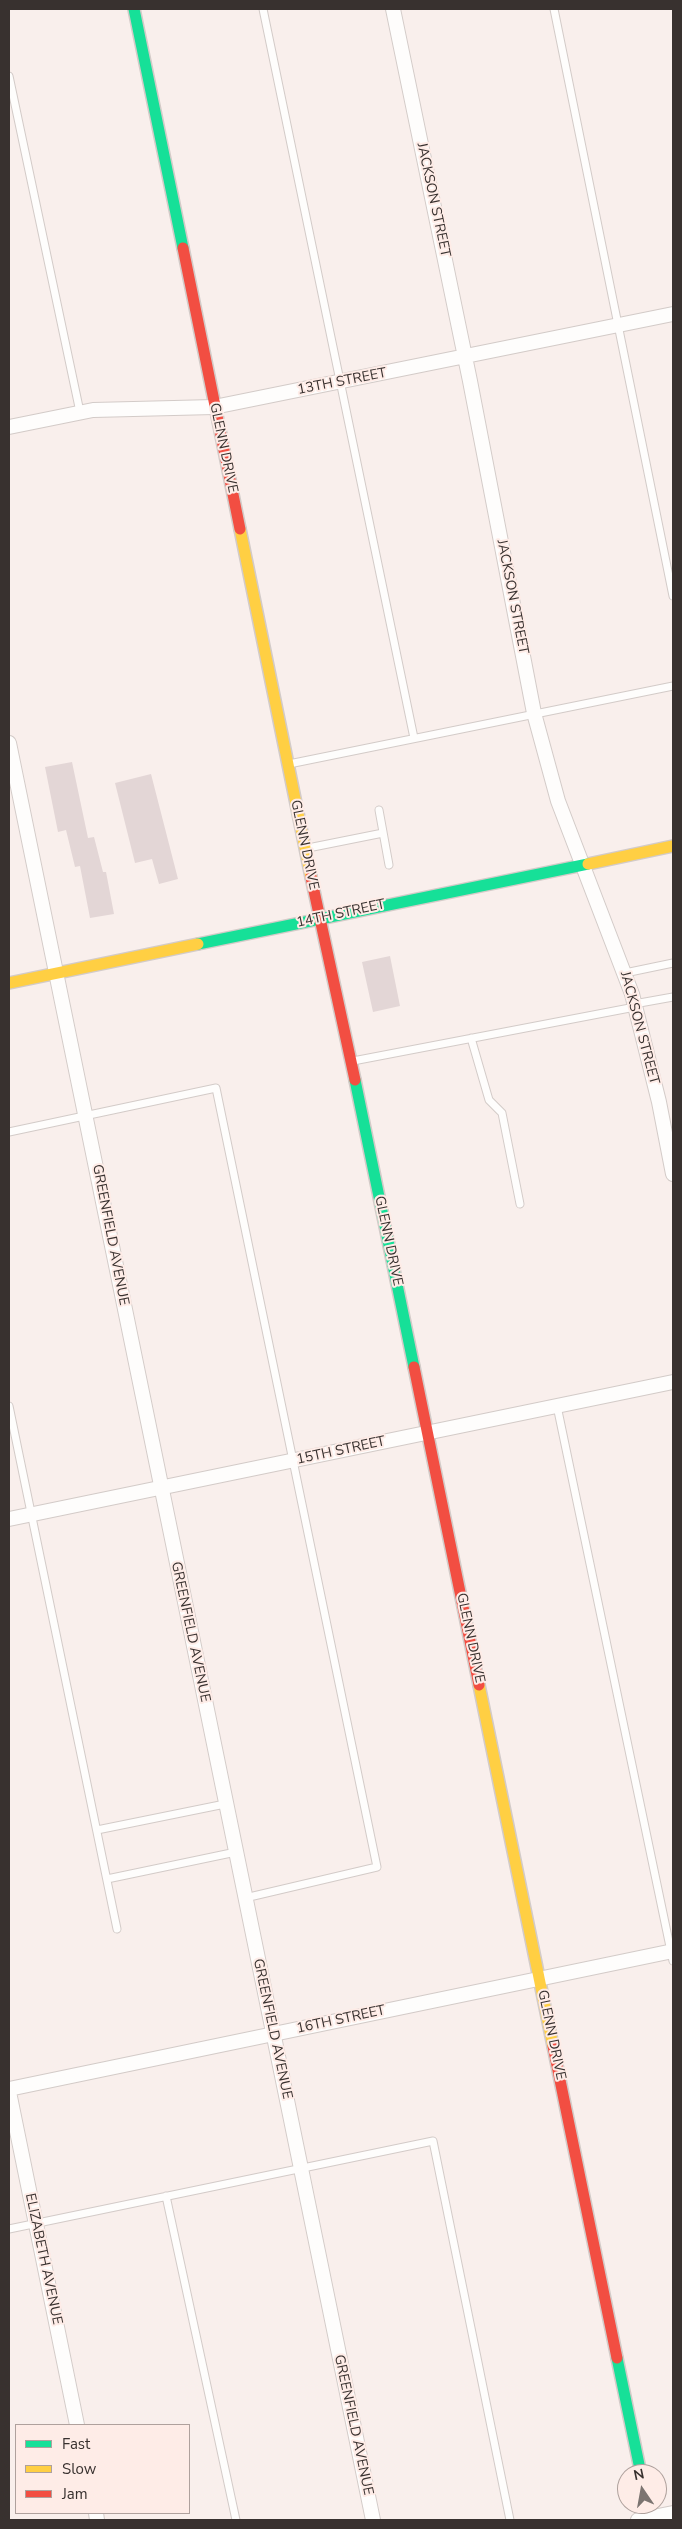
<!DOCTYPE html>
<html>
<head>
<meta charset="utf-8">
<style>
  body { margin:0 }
  #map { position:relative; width:682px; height:2529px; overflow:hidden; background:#f9efec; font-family:"Nunito Sans",sans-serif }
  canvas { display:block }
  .frame { position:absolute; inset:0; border:10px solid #38312f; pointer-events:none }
  .legend { position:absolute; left:15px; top:2424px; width:175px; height:90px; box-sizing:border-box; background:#feece7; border:1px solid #afa19d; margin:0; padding:6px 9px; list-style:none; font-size:15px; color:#38312f }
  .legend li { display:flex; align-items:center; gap:10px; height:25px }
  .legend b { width:25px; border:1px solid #afa19d }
  .north { position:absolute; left:617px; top:2464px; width:50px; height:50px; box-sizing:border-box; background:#feece7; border:1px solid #afa19d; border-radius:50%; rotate:348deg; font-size:14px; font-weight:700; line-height:20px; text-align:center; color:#38312f }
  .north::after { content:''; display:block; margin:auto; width:18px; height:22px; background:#7c7471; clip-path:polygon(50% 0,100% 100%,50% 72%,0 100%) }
</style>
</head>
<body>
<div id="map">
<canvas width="682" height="2529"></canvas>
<div class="frame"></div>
<ul class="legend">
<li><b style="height:6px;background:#16e098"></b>Fast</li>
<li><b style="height:6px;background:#ffcf43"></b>Slow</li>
<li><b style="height:6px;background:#f24e42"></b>Jam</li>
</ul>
<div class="north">N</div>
</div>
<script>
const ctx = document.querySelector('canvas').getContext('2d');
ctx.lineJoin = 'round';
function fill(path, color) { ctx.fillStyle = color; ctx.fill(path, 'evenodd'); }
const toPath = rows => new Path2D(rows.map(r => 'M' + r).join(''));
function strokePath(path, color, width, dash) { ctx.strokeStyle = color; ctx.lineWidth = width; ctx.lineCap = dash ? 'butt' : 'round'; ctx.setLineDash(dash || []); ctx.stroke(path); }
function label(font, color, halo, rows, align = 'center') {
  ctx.font = font + ' "Nunito Sans",sans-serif'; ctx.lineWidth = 4; ctx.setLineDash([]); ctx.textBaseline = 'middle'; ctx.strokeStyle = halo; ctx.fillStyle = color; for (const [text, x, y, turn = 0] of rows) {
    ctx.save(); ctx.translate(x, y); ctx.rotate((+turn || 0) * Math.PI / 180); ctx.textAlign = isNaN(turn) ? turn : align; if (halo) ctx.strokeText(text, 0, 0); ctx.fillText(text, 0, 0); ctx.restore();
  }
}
fill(toPath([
  [72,762,88,838,94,837,103,872,106,872,114,914,90,918,80,866,75,867,66,830,58,832,45,767],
  [151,774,178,879,159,884,152,859,135,863,115,783],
  [390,956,400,1006,373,1012,362,962]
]), '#e3d6d6');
const lane = toPath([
  [263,9,414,738],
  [554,9,673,596],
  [9,76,80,412],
  [289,764,673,686],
  [379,810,389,865],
  [308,848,383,833],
  [625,973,673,963],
  [634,1004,673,997],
  [471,1038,489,1100,502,1113,520,1204],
  [353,1061,635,1007],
  [9,1132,216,1088,377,1867,245,1898],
  [9,1406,117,1929],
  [557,1406,673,1961],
  [97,1830,225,1804],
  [107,1879,236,1852],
  [166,2196,236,2520],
  [9,2229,433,2141,510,2520]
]);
const street = toPath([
  [393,9,470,381,534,713,558,801,632,994,659,1102,673,1174],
  [9,427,93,410,214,407,673,314],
  [9,743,373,2520],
  [9,1519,673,1382],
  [9,2089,673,1951],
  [9,2092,77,2425],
  [96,2513,97,2520],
  [638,2520,673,2513]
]);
const fast = toPath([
  [134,9,183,248],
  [198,944,588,864],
  [355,1080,414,1367],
  [617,2358,641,2474]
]);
const slow = toPath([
  [240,529,311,877],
  [588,864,673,846],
  [9,983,198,944],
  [479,1685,553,2046]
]);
const jam = toPath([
  [183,248,240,529],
  [311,877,355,1080],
  [414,1367,479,1685],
  [553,2046,617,2358]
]);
strokePath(lane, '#d3cbc8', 9);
strokePath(street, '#d3cbc8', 16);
strokePath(fast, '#d3cbc8', 14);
strokePath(slow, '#d3cbc8', 14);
strokePath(jam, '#d3cbc8', 14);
strokePath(lane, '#fefdfc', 7);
strokePath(street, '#fefdfc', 14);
strokePath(fast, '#16e098', 11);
strokePath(slow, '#ffcf43', 11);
strokePath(jam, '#f24e42', 11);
label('14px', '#38312f', '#feece7', [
  ["JACKSON STREET",433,200,78],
  ["13TH STREET",342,382,-11],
  ["GLENN DRIVE",223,448,78],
  ["JACKSON STREET",512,597,79],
  ["GLENN DRIVE",304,845,78],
  ["14TH STREET",341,914,-12],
  ["JACKSON STREET",639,1028,75],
  ["GREENFIELD AVENUE",110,1235,79],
  ["GLENN DRIVE",388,1241,78],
  ["15TH STREET",341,1451,-12],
  ["GREENFIELD AVENUE",190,1632,78],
  ["GLENN DRIVE",470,1638,78],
  ["16TH STREET",341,2020,-12],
  ["GREENFIELD AVENUE",272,2029,78],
  ["GLENN DRIVE",551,2035,78],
  ["ELIZABETH AVENUE",43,2259,78],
  ["GREENFIELD AVENUE",353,2425,78]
]);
</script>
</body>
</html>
